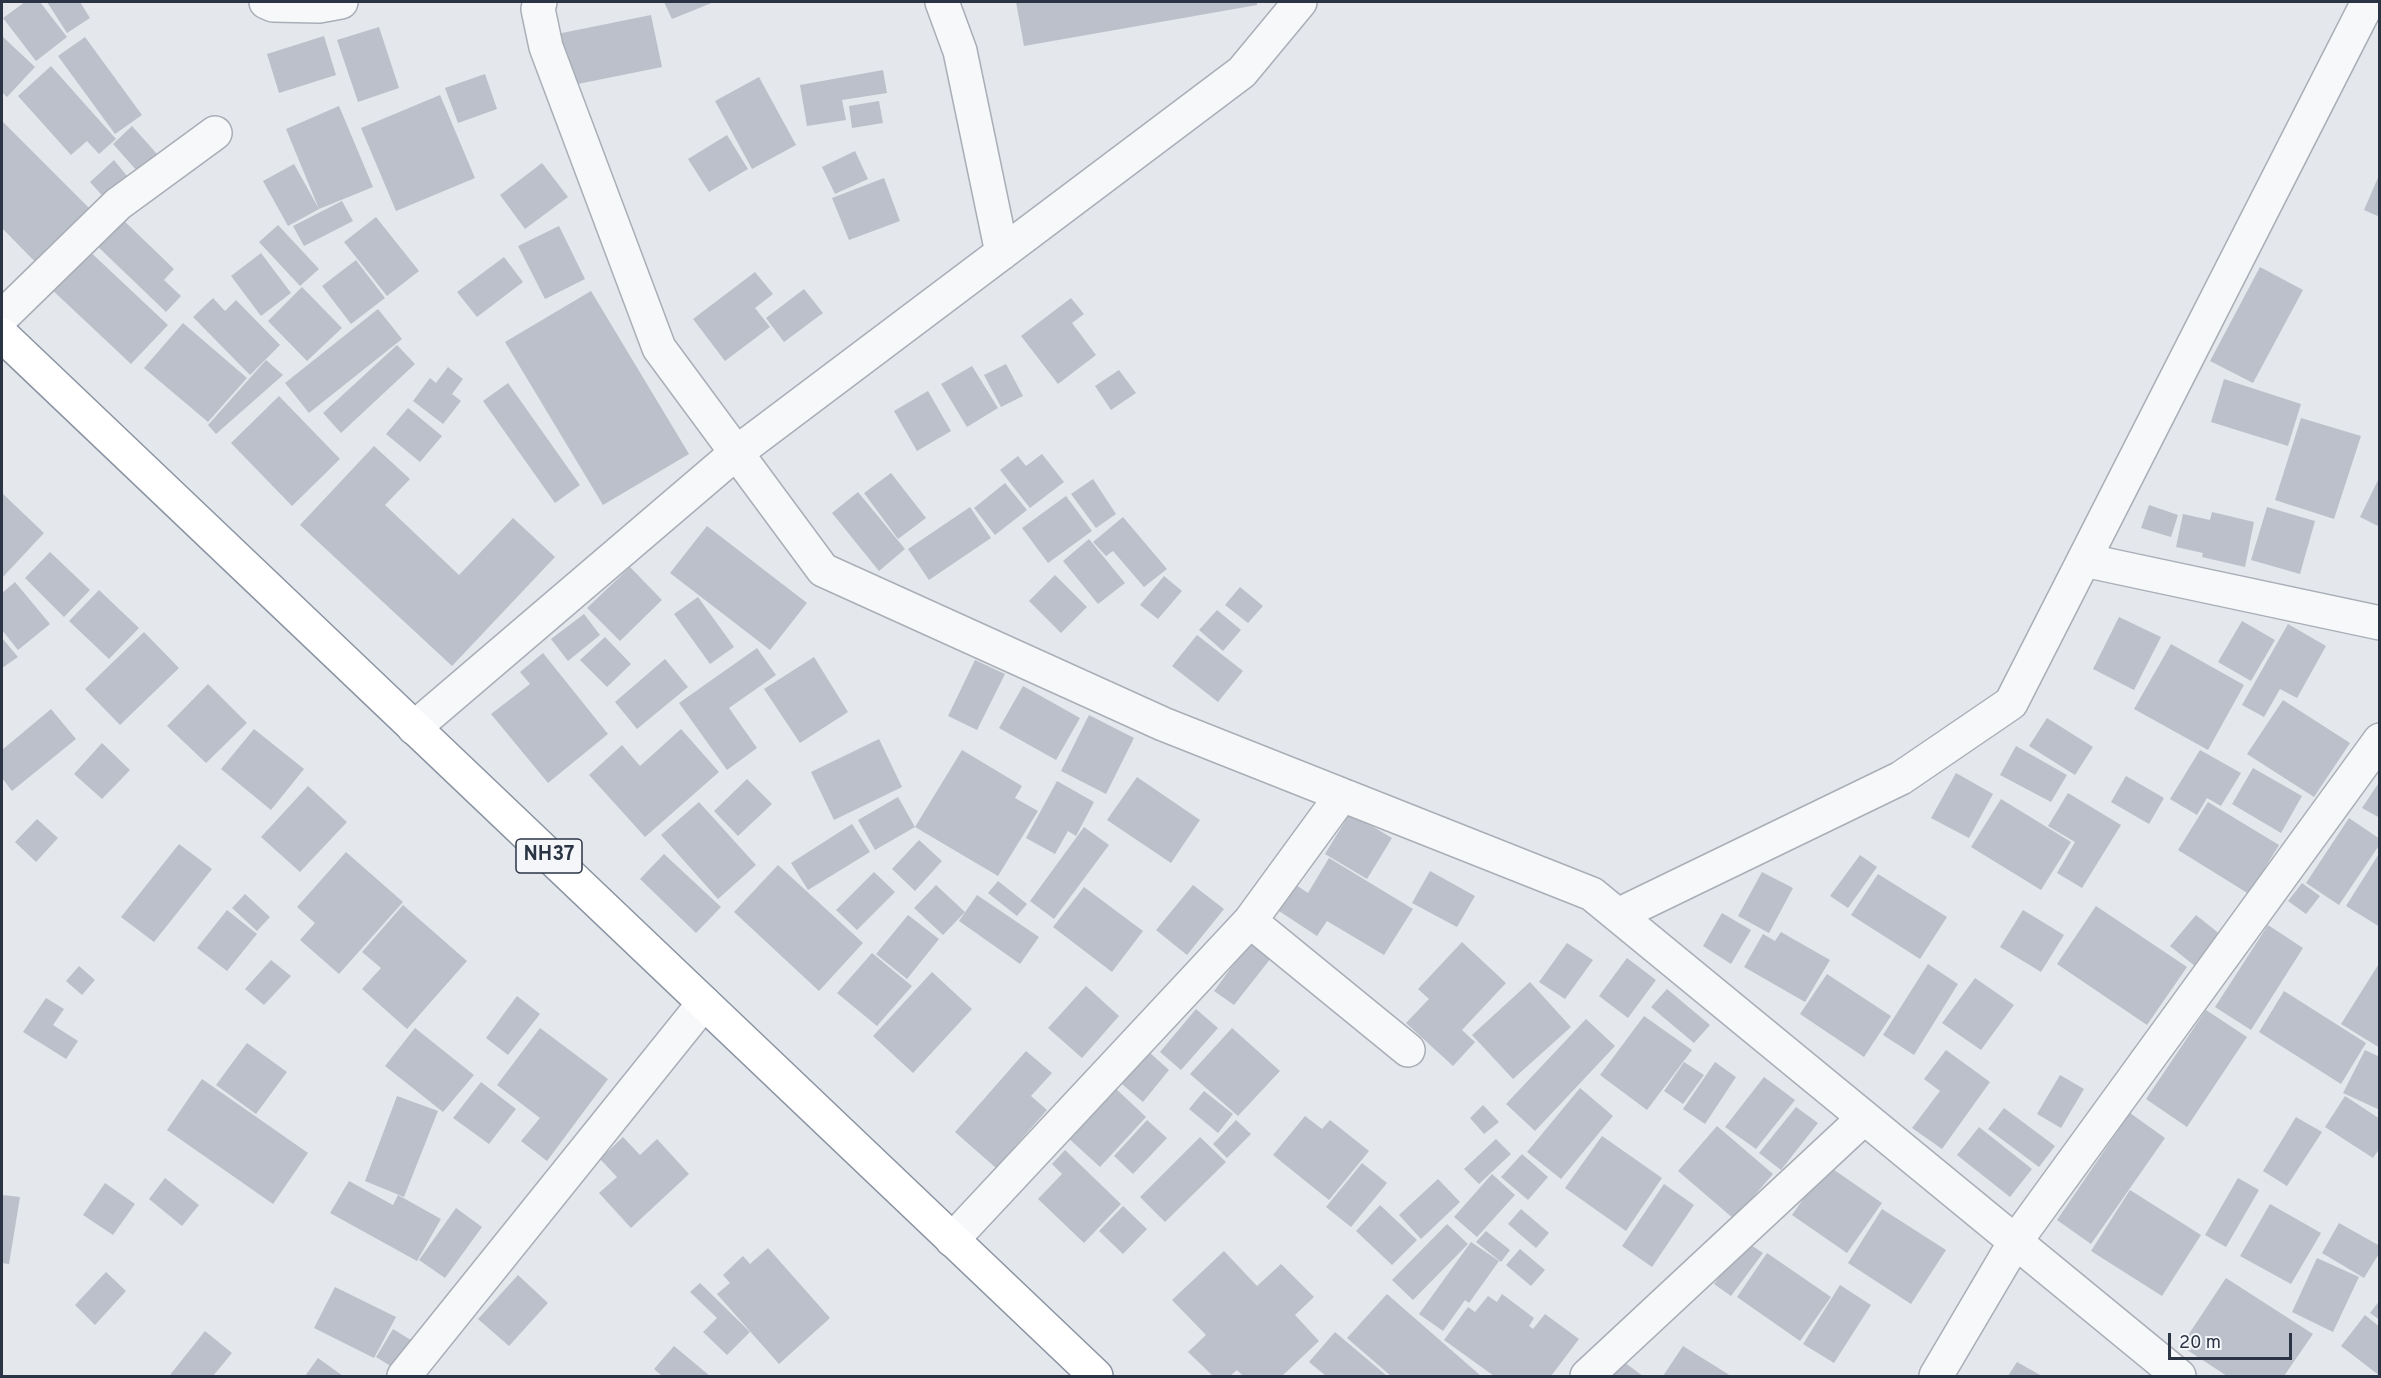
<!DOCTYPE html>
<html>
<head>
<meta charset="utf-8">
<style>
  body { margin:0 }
  #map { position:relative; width:2381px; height:1378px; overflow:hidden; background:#e4e7ec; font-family:Overpass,sans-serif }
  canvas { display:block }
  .frame { position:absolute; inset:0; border:3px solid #2b3445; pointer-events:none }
  .scale { position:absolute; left:2168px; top:1333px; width:124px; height:27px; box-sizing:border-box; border:3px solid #2b3445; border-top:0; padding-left:8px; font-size:18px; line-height:21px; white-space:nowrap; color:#2b3445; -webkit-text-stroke:4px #f4f6f9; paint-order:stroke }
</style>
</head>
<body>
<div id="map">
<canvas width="2381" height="1378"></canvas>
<div class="frame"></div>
<div class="scale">20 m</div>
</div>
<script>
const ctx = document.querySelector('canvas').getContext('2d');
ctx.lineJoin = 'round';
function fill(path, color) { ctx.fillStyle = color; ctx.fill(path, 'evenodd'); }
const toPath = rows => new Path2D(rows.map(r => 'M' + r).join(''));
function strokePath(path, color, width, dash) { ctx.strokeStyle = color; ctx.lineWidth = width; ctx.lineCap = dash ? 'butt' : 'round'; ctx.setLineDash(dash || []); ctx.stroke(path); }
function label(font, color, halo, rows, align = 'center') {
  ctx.font = font + ' Overpass,sans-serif'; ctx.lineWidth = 5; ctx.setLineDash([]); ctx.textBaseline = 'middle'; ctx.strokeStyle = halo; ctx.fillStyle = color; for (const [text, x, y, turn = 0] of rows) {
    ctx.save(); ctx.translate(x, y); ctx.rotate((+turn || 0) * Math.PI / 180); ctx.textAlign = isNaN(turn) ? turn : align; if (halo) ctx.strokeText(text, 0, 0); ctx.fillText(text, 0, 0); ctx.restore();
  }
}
fill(toPath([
  [25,2,40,2,67,37,36,61,3,18],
  [47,2,80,2,90,18,67,33],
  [664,2,714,2,672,19],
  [1016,2,1257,2,1257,5,1024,46],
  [651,15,662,67,568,86,557,34],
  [379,27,399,88,358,102,337,40],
  [2,36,35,67,7,97,2,92],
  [324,36,336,75,279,93,267,54],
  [85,37,142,115,115,134,58,56],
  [51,66,116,139,99,154,87,141,71,155,18,96],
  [883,70,887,93,842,100,846,120,807,126,800,85],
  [485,74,497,109,458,123,445,88],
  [759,77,796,145,752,169,715,101],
  [440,95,475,178,396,211,361,128],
  [879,101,883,123,852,128,849,106],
  [339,106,373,187,319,209,288,226,263,181,294,164,319,209,286,129],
  [3,122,98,217,44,271,2,228],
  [132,126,157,154,138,172,113,144],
  [727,135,748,169,709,192,688,159],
  [855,151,868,179,835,194,822,167],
  [114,160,131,181,108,202,90,182],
  [542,163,568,197,525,229,500,195],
  [2380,173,2380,217,2364,210],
  [884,178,900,221,849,240,832,198],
  [342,201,353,221,304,246,293,226],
  [118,215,174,269,164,280,181,296,166,312,92,241],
  [376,217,419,271,387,296,344,242],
  [278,225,319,269,300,286,259,242],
  [559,226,585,279,545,299,518,246],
  [85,247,168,325,131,364,48,286],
  [261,253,291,293,261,316,231,276],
  [504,257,523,282,477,317,457,292],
  [356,260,385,298,351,324,322,286],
  [2260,267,2303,290,2253,383,2210,361],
  [755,272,773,294,755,308,770,327,725,361,693,319],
  [302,287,342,328,307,361,268,321],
  [804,289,823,313,784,342,766,318],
  [591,291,689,454,603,505,505,342],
  [213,298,225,311,236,300,280,345,250,375,193,317],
  [1071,298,1084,314,1072,323,1096,355,1058,384,1021,336],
  [378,309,402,339,309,413,285,383],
  [183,323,247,378,208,422,144,368],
  [397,345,415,364,341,433,323,413],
  [266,360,283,375,216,434,208,425],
  [1006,364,1023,396,1001,407,984,375],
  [972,366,998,408,967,427,941,384],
  [448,367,463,379,452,394,461,401,443,424,413,401,430,378,436,383],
  [1119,370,1136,393,1111,410,1095,386],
  [2224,379,2301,404,2288,446,2211,422],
  [508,383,580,485,555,503,483,401],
  [928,391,951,431,917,451,894,411],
  [279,396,340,459,292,506,231,443],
  [408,408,442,436,420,462,386,434],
  [2301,418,2361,436,2334,519,2275,500],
  [374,446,410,479,385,505,459,575,513,518,555,557,452,666,300,525],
  [1042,454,1064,482,1030,508,1000,470,1018,456,1026,466],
  [891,473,926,518,898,539,864,493],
  [2380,476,2380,527,2360,517],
  [1093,479,1116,514,1096,528,1071,494],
  [1005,483,1027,510,995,535,974,508],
  [858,492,905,549,879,571,832,513],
  [2,493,44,533,2,578],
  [1066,496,1092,531,1048,563,1022,528],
  [2149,505,2178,515,2171,537,2141,528],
  [970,507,991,538,929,580,908,549],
  [2267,507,2315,521,2300,574,2251,560],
  [2212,512,2254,522,2245,567,2202,557,2203,553,2176,547,2183,514,2210,520],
  [1123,517,1167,569,1144,587,1113,551,1106,556,1093,542],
  [707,526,807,603,770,650,670,573],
  [1089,539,1125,583,1098,604,1063,561],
  [50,552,90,590,64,617,25,578],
  [630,567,662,600,620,641,587,608],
  [1055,575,1087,607,1061,633,1029,601],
  [1164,576,1182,591,1158,619,1140,605],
  [15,582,50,624,18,650,2,630,2,593],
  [1240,587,1263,606,1248,623,1225,605],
  [99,590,139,628,109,659,69,621],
  [698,597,734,647,710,664,674,614],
  [1217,610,1241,630,1223,651,1199,630],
  [584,614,600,635,568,661,551,639],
  [2119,617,2161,637,2134,690,2093,669],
  [2242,621,2275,640,2251,681,2218,662],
  [2288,624,2326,646,2297,698,2280,689,2264,717,2242,705],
  [144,632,179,668,120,725,85,689],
  [1197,635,1243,671,1218,702,1172,666],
  [605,637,631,664,607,687,580,660],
  [2,638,18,657,2,668],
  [2171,644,2244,685,2208,750,2134,709],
  [757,648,776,675,729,708,757,748,727,770,679,703],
  [543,653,608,734,548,783,491,714,530,684,520,672],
  [814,657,848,712,800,743,764,689],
  [665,659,688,687,637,729,615,702],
  [975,660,1005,674,977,730,948,716],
  [208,684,247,723,206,763,167,726],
  [1023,686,1080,718,1056,760,999,728],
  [2283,700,2350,743,2314,797,2247,754],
  [51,709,76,739,12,791,2,778,2,750],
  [1089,715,1134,738,1106,794,1061,771],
  [2047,718,2093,747,2075,775,2029,746],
  [254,729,304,769,271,810,221,769],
  [681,729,719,772,645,837,589,775,622,745,640,766],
  [879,739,902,787,834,820,811,772],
  [102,743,130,770,102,799,74,774],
  [2016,746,2067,775,2051,802,2000,775],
  [962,750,1022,786,1015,798,1038,811,998,876,915,827,875,850,858,820,898,797,915,827],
  [2200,750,2241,773,2221,806,2207,798,2197,815,2170,799],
  [2253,768,2302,796,2281,833,2232,804],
  [1956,773,1993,794,1969,838,1931,818],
  [2126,776,2164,798,2149,824,2111,802],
  [1137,777,1200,820,1171,863,1107,820],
  [747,779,772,804,738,836,714,811],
  [1057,781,1094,802,1076,836,1068,831,1055,854,1026,838],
  [2380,781,2380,818,2362,808],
  [308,786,347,822,300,872,261,837],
  [2068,793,2121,825,2082,888,2057,873,2075,842,2048,826],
  [2001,799,2071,842,2041,890,1971,847],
  [699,802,756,865,718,899,661,835],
  [2208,802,2279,845,2249,894,2178,850],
  [1350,813,1392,838,1367,879,1325,854],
  [2349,818,2380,839,2380,844,2339,905,2306,883],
  [37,819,58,838,36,862,15,842],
  [852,824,870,852,808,890,791,863],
  [1084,827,1109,845,1054,919,1030,901],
  [919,840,942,861,915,891,892,869],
  [179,844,212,869,154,942,121,917],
  [346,852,403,902,339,974,300,940,315,923,297,907],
  [2380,852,2380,927,2346,906],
  [664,854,721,907,696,933,640,879],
  [1860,855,1877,867,1848,908,1830,896],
  [1329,858,1413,909,1384,955,1327,921,1317,936,1279,911,1296,885,1308,893],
  [778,865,863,943,819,991,734,912],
  [1430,871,1475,896,1457,927,1412,903],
  [874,872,895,892,857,930,836,910],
  [1762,872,1793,888,1769,933,1738,916],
  [1878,874,1947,917,1920,959,1851,915],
  [998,881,1027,904,1017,916,988,893],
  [2302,883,2320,896,2306,914,2288,901],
  [936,885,965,912,943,935,914,908],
  [1193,885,1224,909,1187,955,1156,930],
  [1084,887,1143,931,1112,972,1053,927],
  [245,894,270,917,257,931,232,908],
  [977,895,1039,937,1020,964,959,921],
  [403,905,467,961,407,1029,362,989,381,968,362,952],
  [2096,906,2187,967,2147,1025,2057,964],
  [227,910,257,934,227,971,197,948],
  [2023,910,2064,935,2041,972,2000,947],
  [1722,913,1751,930,1731,964,1703,946],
  [908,915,939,939,907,979,876,954],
  [2196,915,2221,935,2196,967,2170,946],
  [2268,925,2303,948,2251,1030,2215,1007],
  [1781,932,1830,960,1805,1002,1744,967,1763,934,1775,941],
  [1250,942,1271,958,1234,1005,1214,991],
  [1462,942,1506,983,1462,1030,1475,1042,1453,1066,1406,1023,1429,999,1418,989],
  [1567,943,1593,960,1565,999,1539,982],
  [872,953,912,986,877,1026,837,993],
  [1627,958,1656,980,1628,1018,1599,996],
  [271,960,291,976,264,1005,245,989],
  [2380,962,2380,1048,2341,1024],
  [1928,964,1958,984,1914,1055,1883,1035],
  [79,966,95,980,82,995,66,981],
  [932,972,972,1009,913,1073,873,1036],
  [1827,974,1891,1016,1864,1057,1800,1014],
  [1975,978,2014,1005,1981,1050,1942,1023],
  [1530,982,1571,1027,1513,1079,1472,1035],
  [1086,986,1119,1016,1082,1058,1048,1028],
  [1667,989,1710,1025,1694,1043,1651,1007],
  [2284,991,2366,1043,2341,1084,2259,1032],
  [517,996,540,1014,508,1055,486,1038],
  [46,998,64,1009,53,1025,78,1041,66,1059,23,1032],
  [1196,1009,1218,1028,1181,1070,1160,1052],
  [2206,1010,2247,1037,2187,1127,2146,1099],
  [1644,1016,1692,1050,1647,1110,1600,1075],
  [1586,1019,1615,1046,1535,1131,1506,1104],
  [415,1028,474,1075,443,1112,385,1066],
  [540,1028,608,1079,547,1161,521,1141,540,1118,497,1085],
  [1232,1028,1280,1071,1238,1116,1190,1074],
  [247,1043,287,1072,256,1114,216,1085],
  [1946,1050,1990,1082,1942,1149,1912,1128,1940,1091,1924,1079],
  [2365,1050,2380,1057,2380,1110,2343,1093],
  [1026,1051,1052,1073,1031,1096,1047,1110,996,1168,955,1132],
  [1149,1052,1169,1070,1143,1102,1122,1084],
  [1684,1062,1704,1075,1683,1104,1664,1091],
  [1715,1062,1736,1077,1705,1124,1683,1109],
  [2060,1075,2084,1089,2061,1128,2037,1114],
  [1764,1077,1795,1100,1756,1149,1725,1127],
  [202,1079,308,1153,273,1204,167,1130],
  [481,1082,516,1109,489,1144,453,1118],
  [1113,1086,1146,1117,1100,1167,1066,1136],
  [1580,1088,1613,1116,1561,1179,1527,1152],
  [1204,1091,1233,1114,1218,1133,1189,1109],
  [397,1096,438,1111,404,1197,365,1181],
  [2345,1096,2380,1119,2380,1148,2373,1158,2325,1127],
  [1483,1105,1499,1122,1484,1134,1470,1118],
  [1796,1107,1818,1123,1781,1170,1759,1153],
  [2004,1108,2055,1146,2039,1167,1988,1129],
  [2130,1113,2165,1138,2091,1244,2057,1220],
  [1305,1116,1322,1129,1330,1120,1369,1151,1329,1200,1273,1155],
  [2296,1117,2322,1132,2287,1186,2263,1171],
  [1147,1120,1167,1138,1133,1174,1114,1156],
  [1236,1120,1251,1134,1227,1158,1213,1144],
  [1717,1126,1773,1174,1734,1219,1678,1171],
  [1979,1127,2032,1169,2010,1197,1957,1155],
  [1602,1136,1662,1178,1626,1231,1565,1188],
  [623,1137,640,1155,657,1139,689,1174,631,1228,599,1193,617,1177,600,1159],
  [1200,1137,1226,1162,1165,1222,1140,1197],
  [1496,1139,1511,1154,1479,1184,1464,1169],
  [1065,1150,1121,1204,1084,1243,1038,1199,1062,1174,1052,1164],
  [1522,1154,1548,1177,1528,1200,1501,1177],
  [1362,1163,1387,1183,1351,1227,1326,1207],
  [1827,1165,1882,1203,1847,1253,1792,1215],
  [1492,1174,1515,1195,1477,1237,1454,1217],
  [165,1178,199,1205,182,1226,149,1199],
  [2238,1178,2259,1190,2226,1247,2205,1235],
  [1438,1179,1460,1202,1421,1239,1399,1215],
  [349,1181,393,1205,398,1195,441,1219,417,1261,330,1213],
  [105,1183,135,1204,113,1235,83,1215],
  [1664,1184,1694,1205,1652,1267,1622,1246],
  [2130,1190,2201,1235,2162,1296,2091,1251],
  [2,1195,20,1197,9,1264,2,1263],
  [2270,1204,2321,1233,2291,1284,2240,1256],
  [1380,1205,1417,1240,1392,1265,1356,1231],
  [1123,1206,1147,1229,1123,1254,1099,1231],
  [456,1208,482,1227,445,1278,419,1260],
  [1521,1209,1549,1233,1536,1248,1508,1224],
  [1882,1209,1946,1250,1911,1304,1848,1263],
  [2339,1223,2380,1246,2380,1252,2364,1278,2322,1253],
  [1447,1224,1468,1244,1413,1300,1392,1280],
  [1486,1231,1510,1250,1501,1262,1476,1242],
  [1745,1241,1763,1253,1731,1296,1714,1284],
  [1471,1242,1499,1261,1469,1303,1465,1300,1443,1331,1419,1314],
  [768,1248,830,1318,779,1364,717,1294,730,1283,723,1275,743,1256,750,1264],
  [1520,1249,1545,1270,1531,1286,1506,1265],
  [1224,1251,1257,1286,1281,1264,1314,1297,1295,1315,1319,1341,1282,1376,1243,1376,1237,1370,1230,1376,1213,1376,1188,1352,1206,1335,1172,1300],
  [1767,1253,1831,1297,1800,1341,1737,1297],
  [2317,1258,2359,1277,2333,1332,2292,1312],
  [106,1272,126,1291,95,1325,75,1305],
  [518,1275,548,1303,509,1346,478,1319],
  [2226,1278,2313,1334,2284,1376,2227,1376,2181,1346],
  [700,1283,750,1332,727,1355,703,1332,717,1318,690,1292],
  [1840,1285,1871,1305,1834,1363,1803,1344],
  [335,1287,396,1317,374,1358,314,1328],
  [1387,1294,1481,1376,1391,1376,1347,1338],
  [1502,1294,1534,1318,1529,1326,1533,1329,1545,1314,1579,1339,1551,1376,1494,1376,1444,1340,1468,1307,1475,1312,1488,1296,1497,1302],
  [2380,1300,2380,1320,2370,1313],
  [2365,1315,2380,1327,2380,1376,2341,1346],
  [393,1329,414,1342,397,1370,376,1357],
  [205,1331,232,1353,213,1376,173,1376,170,1375],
  [1335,1332,1387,1376,1326,1376,1309,1362],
  [674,1346,710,1376,662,1376,654,1369],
  [1683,1346,1731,1376,1663,1376],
  [1617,1357,1643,1376,1602,1376],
  [318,1358,343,1376,305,1376],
  [2017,1362,2042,1376,2008,1376]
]), '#bbc0ca');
const minor = toPath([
  [266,2,273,5,319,6,341,2],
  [540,2,538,9,546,47,659,348,823,570,1163,724,1592,894,2179,1376],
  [942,2,960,51,1002,253],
  [2,317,118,204,215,133],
  [2084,560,2380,623],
  [414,728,736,453,1242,72,1300,2],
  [1618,915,1901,778,2011,703,2368,2],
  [1250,921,1408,1050],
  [952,1240,1250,921,1342,795],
  [404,1376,704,1003],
  [1587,1376,1864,1118],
  [1936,1376,2015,1242,2380,740]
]);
const highway = toPath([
  [2,335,1096,1376]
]);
strokePath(minor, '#a9aeb7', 36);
strokePath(highway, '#8b94a3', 36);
strokePath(minor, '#f7f8fa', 33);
strokePath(highway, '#fff', 33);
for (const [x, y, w] of [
  [549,856,66]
]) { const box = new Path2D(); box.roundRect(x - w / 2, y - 17, w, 34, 4.5); ctx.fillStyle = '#f4f6f9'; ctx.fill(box); strokePath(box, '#2b3445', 1.5); }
label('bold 20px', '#2b3445', null, [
  ["NH37",549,856]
]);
</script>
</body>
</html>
